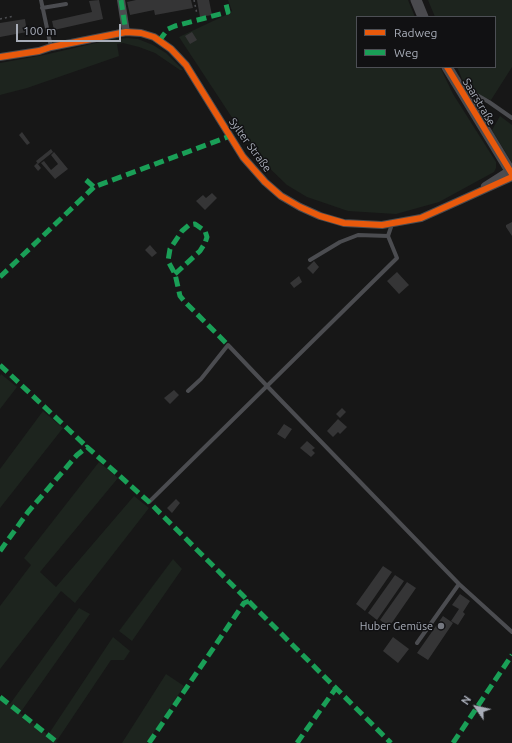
<!DOCTYPE html>
<html>
<head>
<meta charset="utf-8">
<style>
  body { margin:0 }
  #map { position:relative; width:512px; height:743px; overflow:hidden; background:#171717; font-family:Ubuntu,sans-serif }
  canvas { display:block }
  .legend { position:absolute; left:356px; top:16px; width:140px; height:52px; box-sizing:border-box; background:#111113; border:1px solid #4d4f55; margin:0; padding:5px 7px; list-style:none; font-size:12px; color:#a8adb8 }
  .legend li { display:flex; align-items:center; gap:8px; height:20px }
  .legend b { width:20px; border:1px solid #4d4f55 }
  .north { position:absolute; left:456px; top:687px; width:40px; height:40px; -webkit-text-stroke:3px #111113; paint-order:stroke; rotate:304deg; font-size:11px; font-weight:700; line-height:16px; text-align:center; color:#a8adb8 }
  .north::after { content:''; display:block; margin:auto; width:14px; height:18px; background:#a8adb8; clip-path:polygon(50% 0,100% 100%,50% 72%,0 100%) }
  .scale { position:absolute; left:16px; top:24px; width:105px; height:18px; box-sizing:border-box; border:2px solid #a8adb8; border-top:0; padding-left:5px; font-size:12px; line-height:14px; white-space:nowrap; color:#a8adb8; -webkit-text-stroke:3px #111113; paint-order:stroke }
</style>
</head>
<body>
<div id="map">
<canvas width="512" height="743"></canvas>
<ul class="legend">
<li><b style="height:5px;background:#e8590c"></b>Radweg</li>
<li><b style="height:5px;background:#1a9f57"></b>Weg</li>
</ul>
<div class="north">N</div>
<div class="scale">100 m</div>
</div>
<script>
const ctx = document.querySelector('canvas').getContext('2d');
ctx.lineJoin = 'round';
function fill(path, color) { ctx.fillStyle = color; ctx.fill(path, 'evenodd'); }
const toPath = rows => new Path2D(rows.map(r => 'M' + r).join(''));
function strokePath(path, color, width, dash) { ctx.strokeStyle = color; ctx.lineWidth = width; ctx.lineCap = dash ? 'butt' : 'round'; ctx.setLineDash(dash || []); ctx.stroke(path); }
function label(font, color, halo, rows, align = 'center') {
  ctx.font = font + ' Ubuntu,sans-serif'; ctx.lineWidth = 3; ctx.setLineDash([]); ctx.textBaseline = 'middle'; ctx.strokeStyle = halo; ctx.fillStyle = color; for (const [text, x, y, turn = 0] of rows) {
    ctx.save(); ctx.translate(x, y); ctx.rotate((+turn || 0) * Math.PI / 180); ctx.textAlign = isNaN(turn) ? turn : align; if (halo) ctx.strokeText(text, 0, 0); ctx.fillText(text, 0, 0); ctx.restore();
  }
}
fill(toPath([
  [228,0,408,0,415,17,357,17,357,67,440,67,453,94,496,162,496,168,494,172,439,202,396,214,348,211,307,197,287,185,258,157,179,37,228,14,232,11],
  [428,0,512,0,512,67,491,100,467,91,457,67,495,67,495,17,435,17],
  [127,38,138,39,153,45,166,53,183,70,180,70,155,53,139,47,123,43,117,44,119,56,27,88,0,95,0,63,44,55,109,40],
  [500,116,512,125,512,163,492,130],
  [1,374,17,387,0,409,0,376],
  [43,411,63,428,0,508,0,469],
  [99,462,118,478,40,572,56,587,134,496,149,508,75,603,61,591,0,669,0,606,31,565,24,558],
  [173,559,182,569,132,641,119,631],
  [79,608,90,614,20,713,48,735,113,637,130,651,124,660,111,660,56,742,58,743,0,743,0,697,10,704],
  [166,674,184,686,147,743,122,743]
]), '#1d241e');
fill(toPath([
  [99,0,103,19,54,30,52,21,92,12,89,1],
  [136,0,191,0,193,8,155,15,154,10,130,15,127,2],
  [197,0,209,0,212,15,200,17],
  [25,19,27,32,0,37,0,23],
  [192,32,197,40,190,44,185,36],
  [22,132,30,143,27,145,19,135],
  [51,149,53,152,38,164,36,161],
  [54,152,68,169,55,179,41,163,44,161,51,170,58,164,51,155],
  [37,163,41,168,38,171,34,166],
  [212,193,217,198,205,210,196,201,203,195,206,198],
  [512,222,512,236,506,227,506,225],
  [150,245,157,253,152,257,145,250],
  [314,261,319,267,313,274,307,268],
  [397,272,409,285,399,294,387,281],
  [299,276,302,282,294,288,290,283],
  [174,390,179,395,170,404,164,398],
  [342,408,346,412,340,418,336,414],
  [338,419,347,427,340,434,338,432,333,437,327,431],
  [284,424,292,429,285,439,277,434],
  [307,441,315,448,312,450,315,453,311,457,300,448],
  [176,499,180,503,172,513,167,508],
  [383,566,392,572,365,611,356,604],
  [395,575,404,581,377,620,368,613],
  [407,582,416,588,389,627,380,620],
  [460,594,470,601,463,612,465,614,458,625,451,621,459,609,452,605],
  [443,616,453,623,428,660,417,653],
  [393,637,409,649,398,663,383,651]
]), '#353536');
strokePath(toPath([
  [194,0,197,14],
  [0,19,14,16]
]), '#4d4e52', 1.5, [2, 3]);
strokePath(toPath([
  [41,0,51,47],
  [42,8,66,4],
  [463,87,489,102,512,118],
  [388,236,397,258,267,386,459,584,512,632],
  [310,260,340,242,358,235,388,236,392,224],
  [149,502,267,386,228,345,201,379,188,391],
  [417,643,459,584]
]), '#4b4c50', 4);
strokePath(toPath([
  [121,0,126,32],
  [0,57,39,51,51,47,126,32,141,33,154,37,171,49,186,65,243,157,265,182,281,196,300,207,320,216,344,223,382,225,421,218,512,177],
  [485,186,510,170]
]), '#4b4c50', 8);
strokePath(toPath([
  [416,0,423,17],
  [447,67,512,174]
]), '#4a4a4e', 11);
strokePath(toPath([
  [121,0,126,32],
  [159,41,168,29,175,26,228,12,225,0],
  [86,180,94,187,230,136],
  [175,274,200,251,205,243,207,237,205,231,195,224,189,225,182,231,170,249,168,261,175,274,180,296,185,302,228,345],
  [0,277,94,187],
  [0,365,87,447],
  [0,551,28,512,77,455,87,447,149,502,391,743],
  [0,697,58,743],
  [149,743,244,603,249,601],
  [297,743,336,688],
  [453,743,512,655]
]), '#1a9f57', 5, [10, 5]);
strokePath(toPath([
  [0,57,39,51,51,47,126,32,141,33,154,37,171,49,186,65,243,157,265,182,281,196,300,207,320,216,344,223,382,225,421,218,512,177],
  [447,67,512,174]
]), '#e8590c', 6);
for (const [x, y, r, color] of [
  [441,626,4,"#757880"]
]) { const dot = new Path2D(); dot.arc(x, y, r, 0, 2 * Math.PI); ctx.fillStyle = color; ctx.fill(dot); strokePath(dot, '#111113', 1.5); }
label('11px', '#a8adb8', '#111113', [
  ["Saarstraße",479,102,59],
  ["Sylter Straße",250,145,54]
]);
label('11px', '#a8adb8', '#111113', [
  ["Huber Gemüse",433,626]
], 'right');
</script>
</body>
</html>
